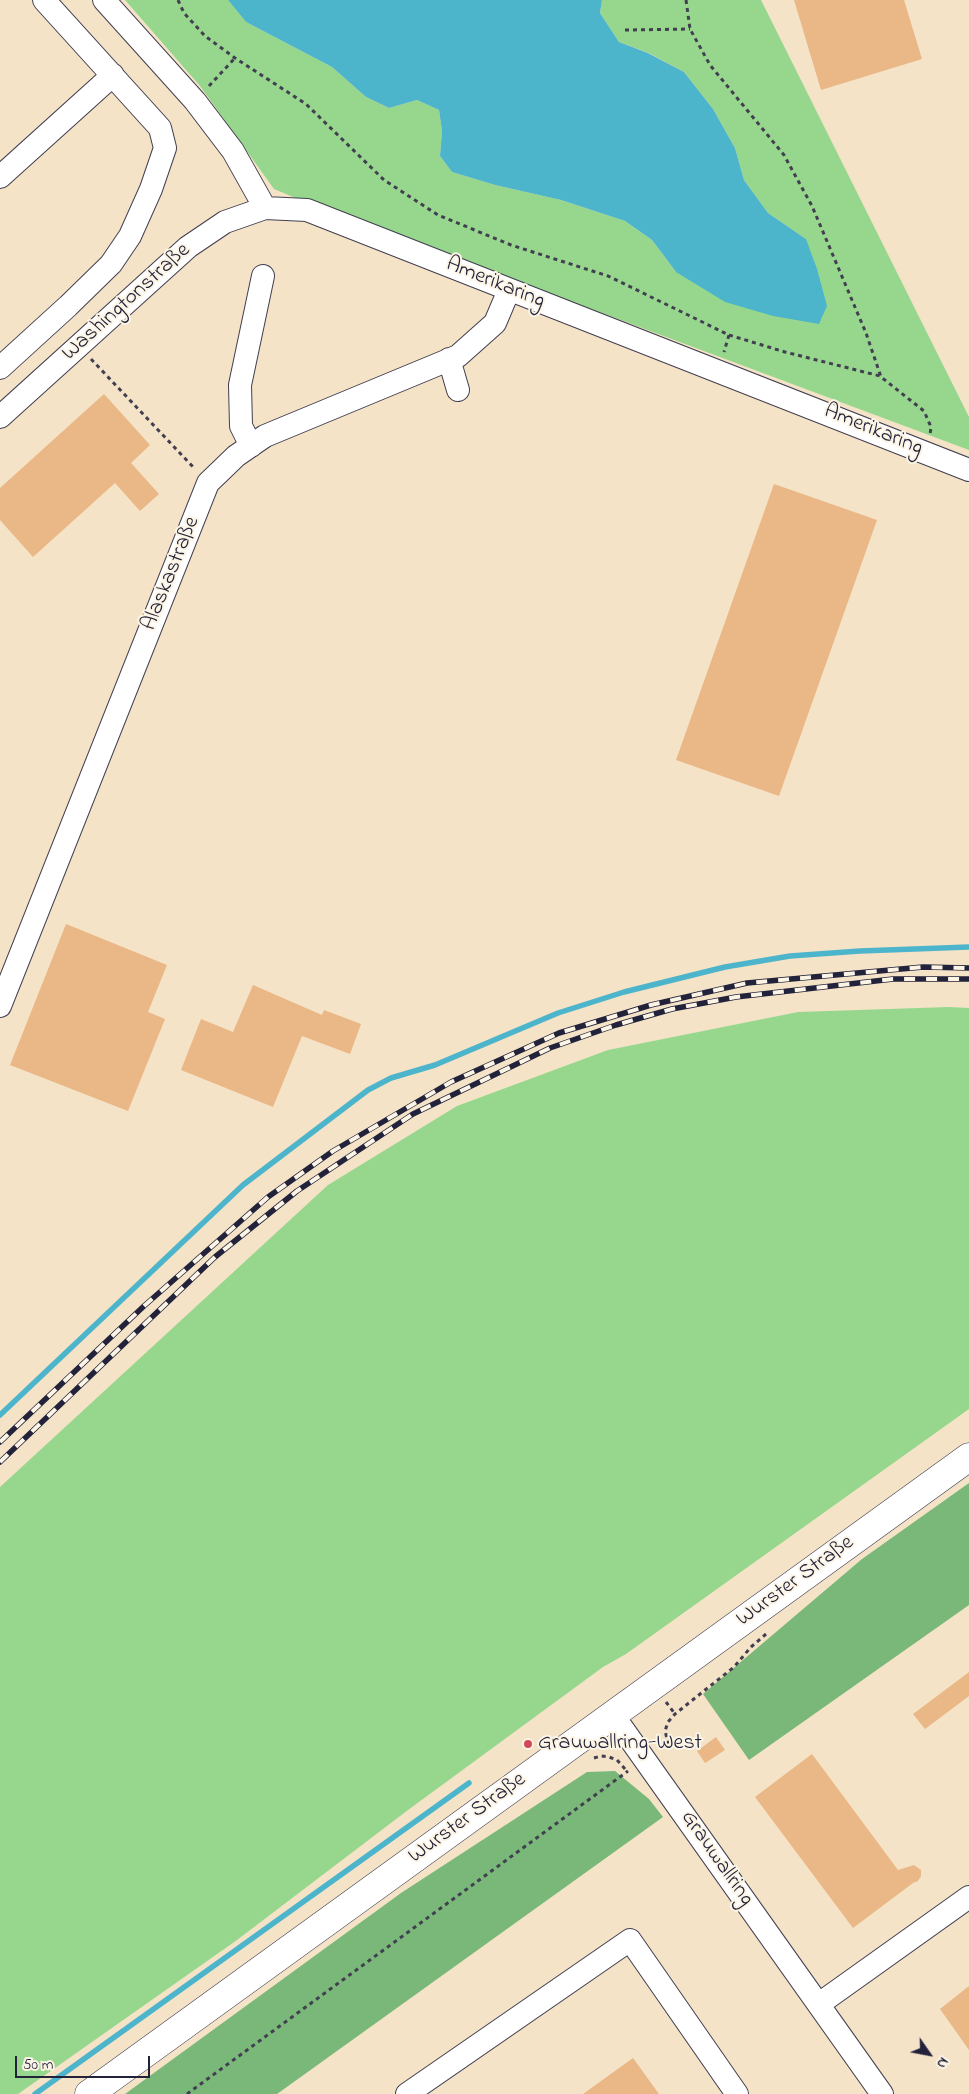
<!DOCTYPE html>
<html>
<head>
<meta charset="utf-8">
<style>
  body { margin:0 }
  #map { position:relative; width:969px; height:2094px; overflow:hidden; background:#f4e3c7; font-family:"Indie Flower",sans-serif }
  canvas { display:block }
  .north { position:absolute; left:904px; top:2029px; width:50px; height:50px; -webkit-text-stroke:4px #fcf5e5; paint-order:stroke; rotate:123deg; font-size:14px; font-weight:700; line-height:20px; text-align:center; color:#22223b }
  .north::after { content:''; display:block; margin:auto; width:18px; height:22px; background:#22223b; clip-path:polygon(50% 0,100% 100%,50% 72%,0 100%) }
  .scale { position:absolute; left:15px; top:2056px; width:135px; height:22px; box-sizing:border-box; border:2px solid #22223b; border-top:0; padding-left:6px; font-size:15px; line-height:18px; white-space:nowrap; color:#22223b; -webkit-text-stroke:4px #fcf5e5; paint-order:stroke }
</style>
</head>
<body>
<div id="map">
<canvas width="969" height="2094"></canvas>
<div class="north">N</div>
<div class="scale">50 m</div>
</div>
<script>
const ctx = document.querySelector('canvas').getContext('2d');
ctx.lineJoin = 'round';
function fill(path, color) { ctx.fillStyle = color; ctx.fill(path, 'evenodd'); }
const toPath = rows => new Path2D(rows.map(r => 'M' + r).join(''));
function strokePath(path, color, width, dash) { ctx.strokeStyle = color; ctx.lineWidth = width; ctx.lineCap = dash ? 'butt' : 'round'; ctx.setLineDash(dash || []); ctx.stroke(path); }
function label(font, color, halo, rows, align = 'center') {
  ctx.font = font + ' "Indie Flower",sans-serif'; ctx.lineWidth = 4; ctx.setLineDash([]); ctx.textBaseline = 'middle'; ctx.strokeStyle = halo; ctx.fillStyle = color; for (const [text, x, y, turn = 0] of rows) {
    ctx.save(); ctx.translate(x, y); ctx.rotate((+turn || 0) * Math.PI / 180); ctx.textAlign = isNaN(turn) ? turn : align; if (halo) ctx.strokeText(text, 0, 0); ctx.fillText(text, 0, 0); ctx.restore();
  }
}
fill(toPath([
  [125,0,228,0,246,22,332,67,366,97,389,108,417,100,439,110,442,131,440,156,452,172,495,185,561,200,625,221,652,240,676,272,806,239,768,213,744,180,735,148,713,109,684,72,649,53,619,42,600,13,602,0,761,0,969,417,969,450,310,204,274,189,200,86],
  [949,1007,969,1008,969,1409,626,1654,603,1667,408,1810,237,1940,18,2094,0,2094,0,1487,328,1185,457,1106,608,1050,798,1012]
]), '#97d78d');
fill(toPath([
  [969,1483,969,1605,749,1760,703,1694,862,1559],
  [615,1771,649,1799,663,1817,277,2094,125,2094,401,1893,587,1772]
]), '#79b878');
fill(toPath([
  [228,0,602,0,600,13,619,42,648,53,684,72,713,109,735,148,744,180,768,213,806,239,817,269,827,306,819,324,773,316,725,302,676,272,652,240,625,221,561,200,495,185,452,172,440,156,442,131,439,110,417,100,389,108,366,97,332,67,246,22]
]), '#4db5cb');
strokePath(toPath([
  [0,1415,243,1185,368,1090,391,1078,435,1065,558,1013,624,992,725,967,790,956,860,951,969,947],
  [35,2094,469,1783]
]), '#4db5cb', 5.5);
fill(toPath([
  [794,0,904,0,922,59,821,90],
  [104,394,150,445,131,463,159,494,140,511,115,483,33,557,0,520,0,488],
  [774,484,877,520,779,796,676,760],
  [66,924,167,965,148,1012,165,1019,128,1111,10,1065],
  [253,985,322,1015,324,1010,361,1024,350,1054,302,1036,273,1107,181,1070,201,1019,233,1032],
  [969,1672,969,1696,925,1729,913,1714],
  [716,1737,725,1750,705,1763,697,1751],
  [812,1754,898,1870,914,1865,921,1870,921,1876,918,1881,913,1883,853,1928,755,1797],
  [969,1986,969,2050,940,2009],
  [633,2058,659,2094,583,2094]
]), '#eab786');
const minor = toPath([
  [104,0,195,101,233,151,265,208],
  [0,177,113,75],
  [449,359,458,390],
  [0,368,68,306,111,264,130,236,151,189,165,148,160,128,44,0],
  [0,417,188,247,225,222,265,208,307,210,969,470],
  [251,446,241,426,240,385,263,276],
  [0,1006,208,483,236,456,265,436,458,356,495,323,509,290],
  [613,1715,882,2094],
  [819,2004,969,1897],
  [407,2094,630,1940,737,2094]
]);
const major = toPath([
  [89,2094,969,1457]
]);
strokePath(minor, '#423f50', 24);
strokePath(major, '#423f50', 29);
strokePath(toPath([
  [178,0,184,13,205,36,235,58,306,104,384,180,438,215,511,245,608,276,729,335,724,352],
  [686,0,690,29,710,65,784,155,812,206,866,333,881,377,924,411,931,427,930,435],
  [625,30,690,29],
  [209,86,235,58],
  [729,335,785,352,880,376],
  [91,359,195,469],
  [666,1702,675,1714],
  [659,1748,668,1742,665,1731,668,1722,675,1714,734,1667,751,1647,766,1634],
  [594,1758,601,1756,609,1757,617,1760,625,1769],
  [187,2094,628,1771]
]), '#423f50', 3, [4, 4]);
strokePath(minor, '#fff', 22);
strokePath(major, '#fff', 28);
const rail = toPath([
  [0,1442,144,1306,268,1197,333,1151,451,1082,559,1033,651,1005,747,983,923,967,969,968],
  [0,1462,215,1257,297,1191,413,1114,550,1048,616,1025,672,1009,736,997,893,979,969,979]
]);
strokePath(rail, '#22223b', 5.5);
strokePath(rail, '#fcf5e5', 4, [11]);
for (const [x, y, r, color] of [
  [528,1744,5,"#d1495b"]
]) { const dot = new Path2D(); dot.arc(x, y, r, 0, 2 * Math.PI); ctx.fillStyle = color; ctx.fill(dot); strokePath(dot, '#fcf5e5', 2); }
label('22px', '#22223b', '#fcf5e5', [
  ["Amerikaring",495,284,22],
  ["Washingtonstraße",127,303,-42],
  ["Amerikaring",873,431,22],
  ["Alaskastraße",172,574,-68],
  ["Wurster Straße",796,1582,-36],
  ["Wurster Straße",468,1819,-36],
  ["Grauwallring",716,1859,55]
]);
label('22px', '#22223b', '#fcf5e5', [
  ["Grauwallring-West",538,1744]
], 'left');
</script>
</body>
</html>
